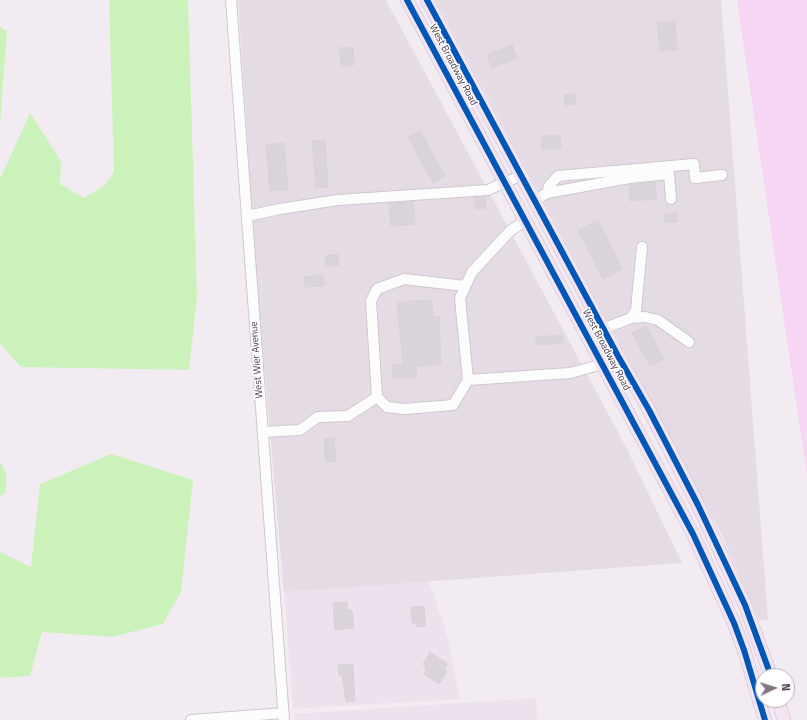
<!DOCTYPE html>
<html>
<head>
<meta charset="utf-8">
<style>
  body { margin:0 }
  #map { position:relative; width:807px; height:720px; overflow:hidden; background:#f2ecf2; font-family:"Titillium Web",sans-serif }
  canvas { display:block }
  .north { position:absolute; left:755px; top:668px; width:40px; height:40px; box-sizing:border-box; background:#fff; border:1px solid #b6afb6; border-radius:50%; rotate:86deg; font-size:11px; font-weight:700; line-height:16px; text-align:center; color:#483749 }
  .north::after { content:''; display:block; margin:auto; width:14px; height:18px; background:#847684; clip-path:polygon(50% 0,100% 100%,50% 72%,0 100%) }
</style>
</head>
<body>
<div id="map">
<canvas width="807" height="720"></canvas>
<div class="north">N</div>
</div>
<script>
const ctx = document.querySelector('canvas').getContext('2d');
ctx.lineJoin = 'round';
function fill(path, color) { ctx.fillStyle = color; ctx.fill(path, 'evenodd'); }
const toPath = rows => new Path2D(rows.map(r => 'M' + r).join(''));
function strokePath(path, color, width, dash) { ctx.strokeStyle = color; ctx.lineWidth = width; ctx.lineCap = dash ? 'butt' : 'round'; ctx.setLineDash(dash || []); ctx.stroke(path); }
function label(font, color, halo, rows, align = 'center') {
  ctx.font = font + ' "Titillium Web",sans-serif'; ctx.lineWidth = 3; ctx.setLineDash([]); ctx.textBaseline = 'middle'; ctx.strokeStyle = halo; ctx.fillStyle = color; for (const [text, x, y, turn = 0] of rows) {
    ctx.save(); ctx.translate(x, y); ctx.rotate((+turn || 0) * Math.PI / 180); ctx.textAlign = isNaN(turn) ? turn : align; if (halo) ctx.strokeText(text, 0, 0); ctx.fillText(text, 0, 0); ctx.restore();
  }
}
fill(toPath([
  [429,581,448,638,460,699,293,709,284,592],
  [536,698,538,720,294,720,293,714]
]), '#eee1ee');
fill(toPath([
  [238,0,386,0,626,447,682,563,284,592,258,295],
  [436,0,721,0,768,620,759,620,721,533]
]), '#e4dbe5');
fill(toPath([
  [737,0,807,0,807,476]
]), '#f6d6f4');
fill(toPath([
  [109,0,188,0,197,298,189,370,21,367,0,344,0,179,30,113,61,161,60,184,84,198,106,184,114,172],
  [0,27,7,31,0,125],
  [111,454,193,480,181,592,163,624,112,637,42,632,30,676,0,678,0,552,31,567,40,484],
  [0,461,6,474,6,484,5,493,0,496]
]), '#cbf2bb');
const building = toPath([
  [675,21,677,50,660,51,657,22,675,21],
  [512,45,517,58,492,68,487,55,512,45],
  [353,47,354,65,341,66,339,48,353,47],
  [575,94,576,104,565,105,564,95,575,94],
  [420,131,445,176,433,183,408,137,420,131],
  [560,135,561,148,542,149,542,136,560,135],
  [325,140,328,187,316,188,312,141,325,140],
  [284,143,288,190,270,191,266,145,284,143],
  [655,182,657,199,630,201,629,185,655,182],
  [474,197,485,197,486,208,476,209,474,197],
  [413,202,415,224,391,226,389,203,413,202],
  [676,213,677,222,665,223,664,215,676,213],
  [598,220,622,269,603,279,578,230,598,220],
  [338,254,339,265,326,266,325,256,338,254],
  [323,275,324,286,305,287,304,277,323,275],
  [432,300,433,317,439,316,441,364,416,366,417,377,393,379,392,364,403,364,397,302,432,300],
  [646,326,664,359,650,366,632,333,646,326],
  [562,335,563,343,536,345,536,337,562,335],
  [334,438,336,461,326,462,324,439,334,438],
  [347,602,348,610,352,610,354,628,335,630,333,603,347,602],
  [424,606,426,626,416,627,416,623,412,623,411,607,424,606],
  [430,652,448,664,444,669,447,671,439,684,424,674,426,669,423,664,430,652],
  [353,664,355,701,346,702,342,676,339,676,338,665,353,664]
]);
fill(building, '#dad3da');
strokePath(building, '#dad2db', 1);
const minor = toPath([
  [231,0,284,720],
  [547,193,629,178,669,174,671,199],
  [535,200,547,193,549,186,558,176,694,164,695,178,722,175],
  [247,216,280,209,338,200,488,190,522,175],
  [465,286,404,279,377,289,371,301,377,397,387,407,404,409,453,405,468,380,460,298,472,272,510,231,525,221],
  [631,318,636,310,642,247],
  [587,335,631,318,645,317,658,320,689,342],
  [468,380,570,373,603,364,618,356],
  [263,432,300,430,318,417,348,416,377,397],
  [191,720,284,713]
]);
const major = toPath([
  [407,0,693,534,734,623,744,650,765,720],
  [427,0,618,356,649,410,698,505,745,605,771,676],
  [778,700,784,720]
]);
strokePath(minor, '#cfc8cf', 12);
strokePath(major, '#d5b9d5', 14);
strokePath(minor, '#fdfcfd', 10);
strokePath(major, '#f2e4f1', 13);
strokePath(toPath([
  [407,0,693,534,734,623,744,650,765,720],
  [427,0,618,356,649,410,698,505,745,605,771,676]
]), '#0057b8', 6);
label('10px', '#483749', '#fff', [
  ["West Broadway Road",453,65,62],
  ["West Broadway Road",606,350,62],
  ["West Wier Avenue",257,360,-94]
]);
</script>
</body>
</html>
